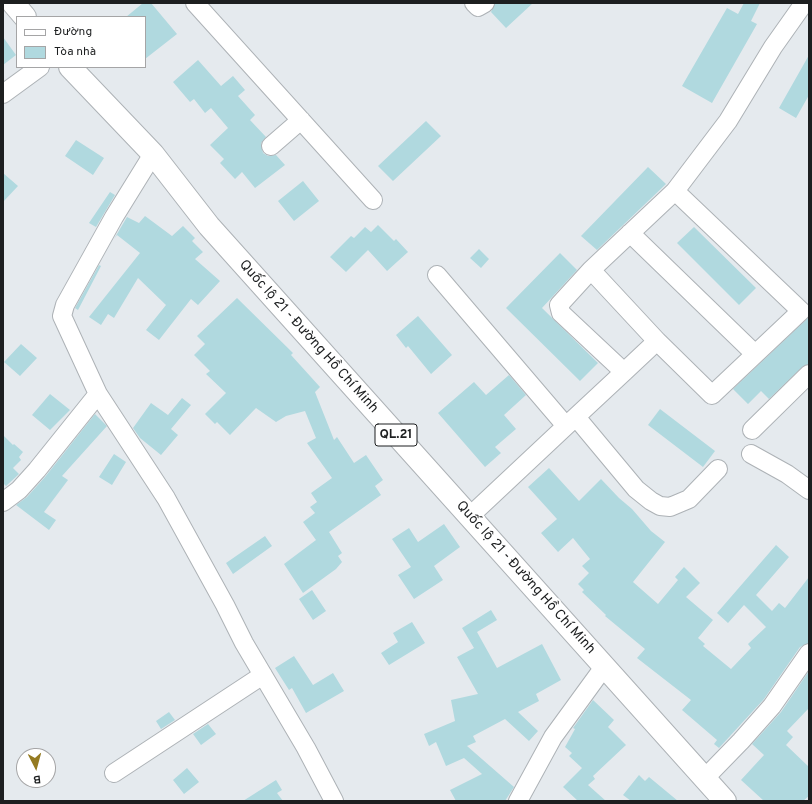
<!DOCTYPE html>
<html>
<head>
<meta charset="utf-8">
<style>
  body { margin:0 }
  #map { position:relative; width:812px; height:804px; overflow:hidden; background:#e5eaee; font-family:Overpass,sans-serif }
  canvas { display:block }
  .frame { position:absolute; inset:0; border:4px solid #1d1f20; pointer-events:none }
  .legend { position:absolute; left:16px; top:16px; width:130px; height:52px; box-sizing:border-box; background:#fff; border:1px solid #a5a5a6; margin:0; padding:5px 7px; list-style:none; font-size:12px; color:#1d1f20 }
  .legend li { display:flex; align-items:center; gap:8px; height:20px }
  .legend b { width:20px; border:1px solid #a5a5a6 }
  .north { position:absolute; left:16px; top:748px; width:40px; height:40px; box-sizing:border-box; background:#fff; border:1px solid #a5a5a6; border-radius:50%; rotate:174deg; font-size:11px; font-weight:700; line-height:16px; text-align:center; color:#1d1f20 }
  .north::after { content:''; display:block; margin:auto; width:14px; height:18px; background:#957b22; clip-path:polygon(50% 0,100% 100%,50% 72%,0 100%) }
</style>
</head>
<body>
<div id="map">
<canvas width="812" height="804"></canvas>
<div class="frame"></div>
<ul class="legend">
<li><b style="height:5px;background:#fff"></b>Đường</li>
<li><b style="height:11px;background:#b0d9df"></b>Tòa nhà</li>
</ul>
<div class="north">B</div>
</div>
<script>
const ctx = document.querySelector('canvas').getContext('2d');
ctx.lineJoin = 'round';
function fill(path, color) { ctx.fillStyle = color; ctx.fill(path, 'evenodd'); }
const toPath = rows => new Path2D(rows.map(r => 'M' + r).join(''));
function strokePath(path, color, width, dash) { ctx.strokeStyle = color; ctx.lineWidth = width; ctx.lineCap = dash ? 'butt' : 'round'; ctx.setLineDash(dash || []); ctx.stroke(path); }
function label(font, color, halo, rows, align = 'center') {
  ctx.font = font + ' Overpass,sans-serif'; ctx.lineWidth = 4; ctx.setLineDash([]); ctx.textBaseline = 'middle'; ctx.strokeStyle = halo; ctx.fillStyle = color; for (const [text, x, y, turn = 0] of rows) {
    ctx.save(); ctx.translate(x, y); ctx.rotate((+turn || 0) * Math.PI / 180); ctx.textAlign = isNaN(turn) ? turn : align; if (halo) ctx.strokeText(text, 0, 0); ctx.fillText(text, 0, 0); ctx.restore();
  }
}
fill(toPath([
  [143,3,151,3,177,34,145,59,145,17,126,17],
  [495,3,533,3,506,28,491,12],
  [744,3,760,3,751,21,757,24,712,103,682,86,727,8,738,14],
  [3,37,16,55,3,65],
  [809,55,809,95,796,118,779,108],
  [198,60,221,86,233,76,245,90,238,96,255,115,250,120,266,137,261,143,263,153,268,156,276,155,285,165,255,188,242,172,235,179,220,163,224,159,210,145,228,128,211,108,205,113,194,99,190,102,173,82],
  [426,121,441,136,393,181,378,166],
  [76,140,104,158,93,175,65,156],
  [648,167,666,184,597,250,581,236],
  [3,173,18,186,3,202],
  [303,181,319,201,294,221,278,201],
  [110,192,115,195,96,227,89,223],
  [145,216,172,236,183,226,195,238,192,241,203,252,195,259,220,281,198,305,191,299,159,340,146,330,166,305,138,278,114,318,108,314,101,325,89,317,140,253,117,235,114,239,127,217,139,223],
  [378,225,394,241,396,239,408,252,387,271,368,250,346,272,330,257,351,236,354,238,365,227,371,232],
  [694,227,756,288,739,305,677,243],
  [479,249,489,259,481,268,470,258],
  [560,253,577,270,542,308,598,363,580,381,506,308],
  [99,265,101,266,78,310,75,308],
  [237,298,293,353,291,355,320,387,315,392,334,440,337,437,354,463,366,455,383,480,375,486,381,495,329,532,342,553,338,556,342,562,336,569,303,593,284,564,316,540,303,522,315,513,310,507,317,502,311,493,332,478,307,443,316,438,305,411,286,416,276,422,256,408,230,435,217,422,215,424,205,414,226,393,206,374,210,371,194,355,205,344,197,336],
  [418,316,452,355,431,374,408,346,406,348,396,335],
  [809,317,809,364,802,367,769,399,761,391,748,404,733,389],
  [21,344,37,358,20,376,4,362],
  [509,375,526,395,504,415,516,429,495,447,501,453,485,467,438,413,474,382,486,395],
  [50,394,70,410,50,430,32,415],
  [182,398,191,405,171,429,178,435,161,455,140,438,133,428,151,403,168,415],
  [660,409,715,451,703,467,648,425],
  [95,414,107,426,62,476,68,480,44,512,56,520,49,530,16,505,27,497,45,477],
  [3,435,13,445,14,444,23,452,19,457,21,460,13,468,19,474,6,486,3,483],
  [114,454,126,462,112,485,99,477],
  [549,468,579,501,601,479,619,498,632,509,651,531,665,542,633,582,658,604,678,580,675,577,684,567,700,583,686,597,713,620,698,638,705,644,703,646,731,669,751,648,748,644,766,627,744,605,728,623,717,613,776,545,789,557,756,595,772,611,779,603,785,608,809,577,809,643,800,647,764,699,719,748,714,744,717,740,682,710,691,700,637,658,645,649,605,616,606,615,582,592,584,590,578,584,589,573,582,566,590,559,573,538,558,552,541,533,557,519,528,487],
  [444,524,460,547,434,566,443,580,414,599,398,575,411,567,392,539,409,528,418,542],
  [265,536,272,546,233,574,226,563],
  [312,590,326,611,313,620,299,599],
  [491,610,497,620,477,632,497,668,542,644,561,680,536,694,539,701,518,712,538,731,529,741,505,719,473,736,476,742,467,746,514,787,505,801,456,801,450,790,482,774,464,758,446,766,436,742,429,746,424,734,455,721,451,700,478,694,457,657,474,648,462,628],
  [412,622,425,643,389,665,381,653,398,642,393,633],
  [294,656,313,685,333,673,344,691,306,713,292,688,289,690,275,668],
  [809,671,809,708,787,731,793,737,786,745,809,767,809,796,803,801,764,801,741,780,764,755,752,744,781,712],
  [593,700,614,720,608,727,626,745,593,776,595,779,588,785,606,801,578,801,563,787,582,768,569,756,572,753,565,747,575,729,573,728],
  [169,712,175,720,161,729,156,721],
  [208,724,216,734,201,745,193,734],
  [187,768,199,782,184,794,173,780],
  [639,775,645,781,649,777,678,801,631,801,623,795],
  [276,780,282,790,277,793,283,801,243,801]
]), '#b0d9df');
const minor = toPath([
  [195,3,373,200],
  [474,3,478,7,485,3],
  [3,94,40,67],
  [271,146,301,120],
  [153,154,114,217,65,305,62,316,98,394,166,498,225,605,244,643,306,748,334,801],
  [675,191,728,121,773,47,802,6,807,3],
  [630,233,755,354],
  [591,270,657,341],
  [437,275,566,426],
  [576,417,636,489,651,501,660,506,670,507,689,499,718,469],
  [752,430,809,374],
  [751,454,787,474,809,490],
  [3,502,19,490,37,470,98,394],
  [470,516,566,426,624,372,657,341,712,395,801,311,675,191,591,270,559,305,561,313,624,372],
  [114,773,263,675],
  [705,778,741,741,772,706,809,653],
  [518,801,553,737,604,667]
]);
const highway = toPath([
  [13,3,25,17],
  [70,67,153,154,209,226,725,801]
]);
strokePath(minor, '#adb2b6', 20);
strokePath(highway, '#adb2b6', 24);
strokePath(minor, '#fff', 18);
strokePath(highway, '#fff', 22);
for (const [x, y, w] of [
  [396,435,42]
]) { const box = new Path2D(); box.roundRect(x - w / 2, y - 11, w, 22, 3); ctx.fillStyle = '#fff'; ctx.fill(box); strokePath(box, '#1d1f20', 1); }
label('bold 13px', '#1d1f20', null, [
  ["QL.21",396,435]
]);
label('14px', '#1d1f20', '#fff', [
  ["Quốc lộ 21 - Đường Hồ Chí Minh",308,337,48],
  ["Quốc lộ 21 - Đường Hồ Chí Minh",525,578,48]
]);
</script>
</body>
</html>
